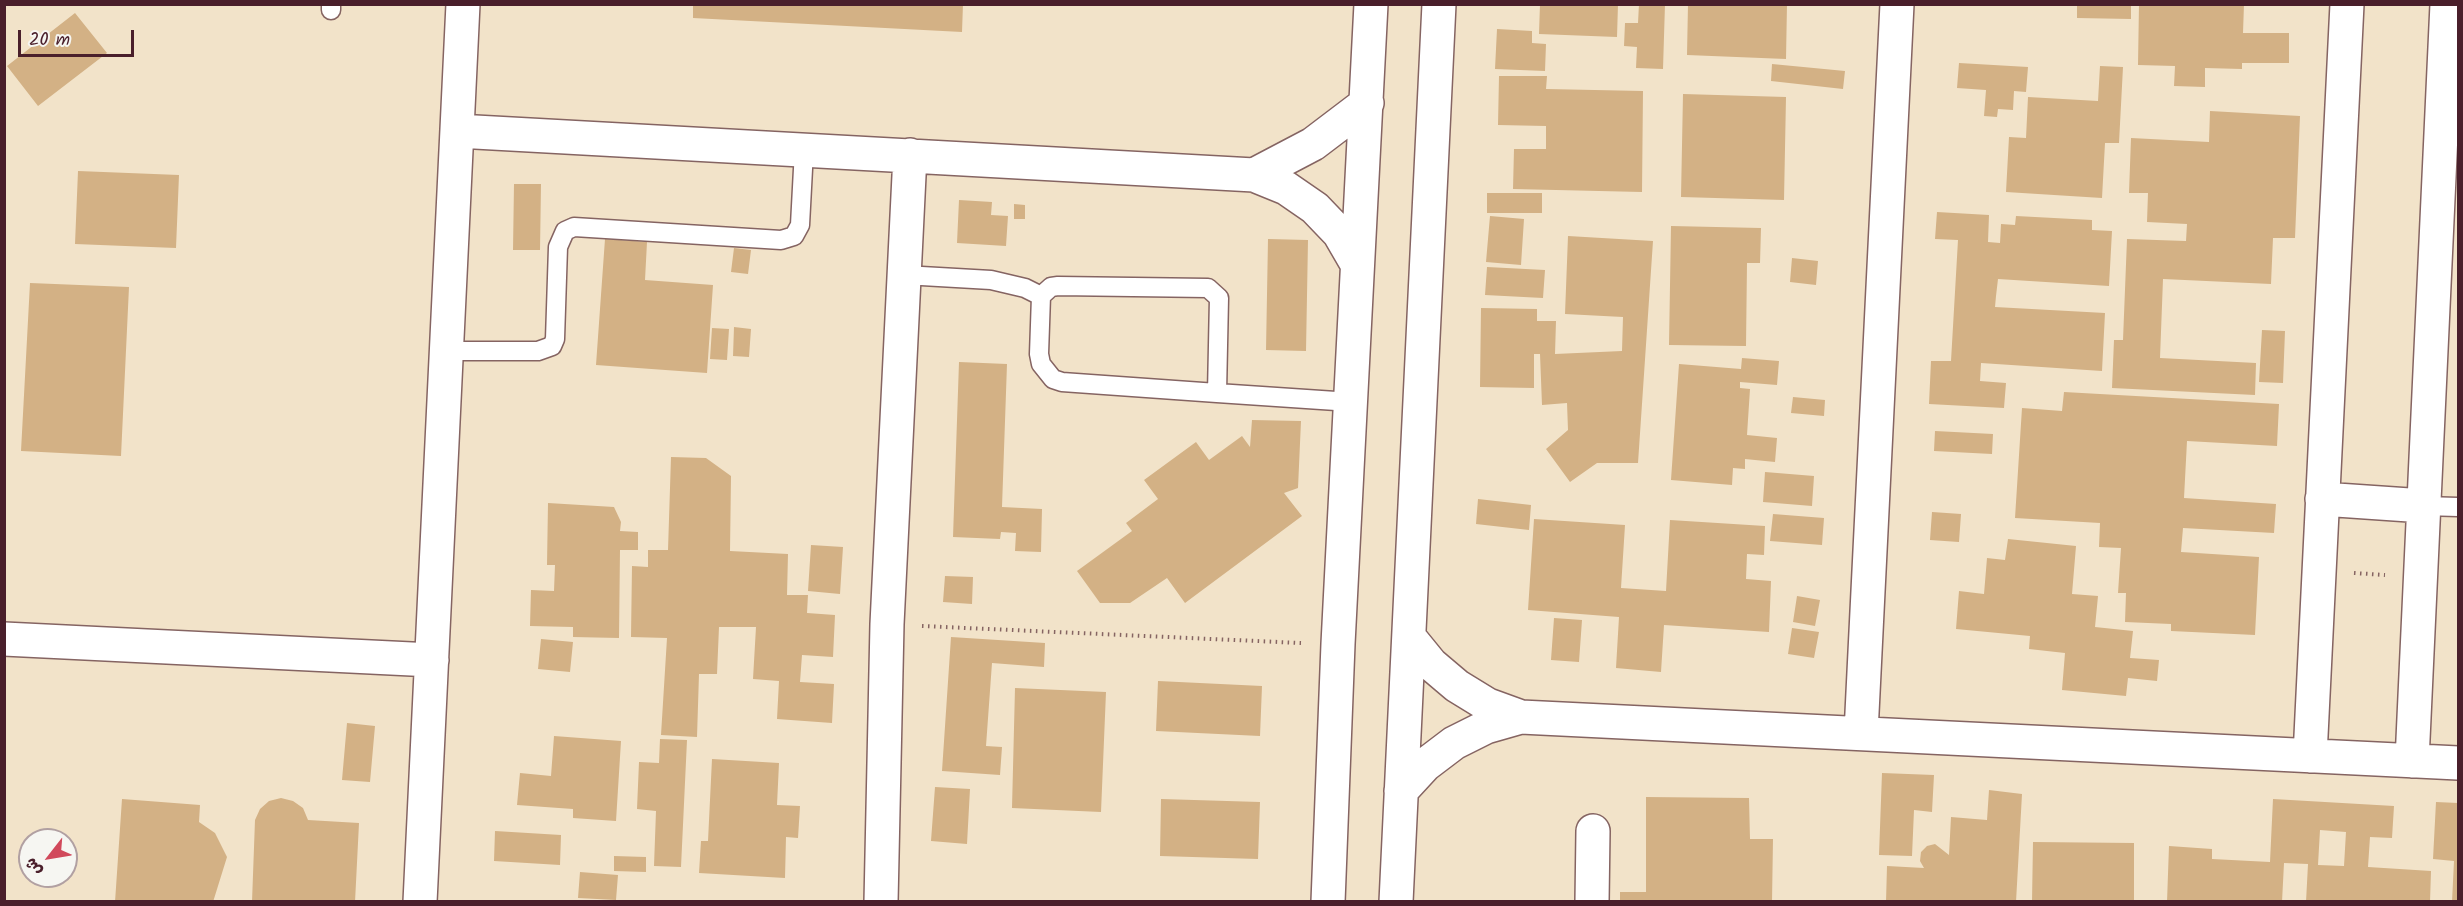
<!DOCTYPE html>
<html>
<head>
<meta charset="utf-8">
<style>
  body { margin:0 }
  #map { position:relative; width:2463px; height:906px; overflow:hidden; background:#f2e3c9; font-family:Kalam,"Playpen Sans Arabic",sans-serif }
  canvas { display:block }
  .frame { position:absolute; inset:0; border:6px solid #4a1f2b; pointer-events:none }
  .north { position:absolute; left:18px; top:828px; width:60px; height:60px; box-sizing:border-box; background:#f6f6f2; border:2px solid #b1a0a2; border-radius:50%; rotate:239deg; font-size:16px; font-weight:700; line-height:24px; text-align:center; color:#4a1f2b }
  .north::after { content:''; display:block; margin:auto; width:21px; height:27px; background:#d1495b; clip-path:polygon(50% 0,100% 100%,50% 72%,0 100%) }
  .scale { position:absolute; left:18px; top:30px; width:116px; height:27px; box-sizing:border-box; border:3px solid #4a1f2b; border-top:0; padding-left:8px; font-size:18px; line-height:21px; white-space:nowrap; color:#4a1f2b; -webkit-text-stroke:4px #f6f6f2; paint-order:stroke }
</style>
</head>
<body>
<div id="map">
<canvas width="2463" height="906"></canvas>
<div class="frame"></div>
<div class="north">ش</div>
<div class="scale">20 m</div>
</div>
<script>
const ctx = document.querySelector('canvas').getContext('2d');
ctx.lineJoin = 'round';
function fill(path, color) { ctx.fillStyle = color; ctx.fill(path, 'evenodd'); }
const toPath = rows => new Path2D(rows.map(r => 'M' + r).join(''));
function strokePath(path, color, width, dash) { ctx.strokeStyle = color; ctx.lineWidth = width; ctx.lineCap = dash ? 'butt' : 'round'; ctx.setLineDash(dash || []); ctx.stroke(path); }
fill(toPath([
  [693,4,963,4,962,32,693,18],
  [1540,4,1618,4,1617,37,1539,34],
  [1639,4,1665,4,1663,69,1636,68,1637,47,1624,46,1625,23,1638,23],
  [1688,4,1787,4,1786,59,1687,55],
  [2077,4,2131,4,2131,19,2077,18],
  [2139,4,2244,4,2243,33,2289,33,2289,63,2242,63,2242,69,2205,68,2205,87,2174,86,2175,66,2138,65],
  [75,13,107,53,38,106,7,66],
  [1497,29,1532,31,1532,43,1546,44,1545,71,1495,69],
  [1959,63,2028,67,2026,92,2014,91,2013,110,1998,109,1997,117,1984,116,1986,90,1957,88],
  [1772,64,1845,71,1843,89,1771,81],
  [2100,66,2123,67,2119,143,2105,143,2102,198,2006,192,2009,137,2026,138,2028,97,2098,101],
  [1499,76,1547,76,1546,89,1643,91,1642,192,1513,189,1514,149,1546,149,1546,126,1498,125],
  [1683,94,1786,97,1784,200,1681,197],
  [2210,111,2300,116,2295,238,2273,238,2271,284,2163,279,2160,358,2256,363,2255,395,2112,388,2114,340,2123,340,2127,239,2186,241,2187,224,2147,222,2148,193,2129,193,2131,138,2209,142],
  [78,171,179,175,176,248,75,244],
  [514,184,541,184,540,250,513,250],
  [1487,193,1542,193,1542,213,1487,213],
  [959,200,992,202,991,215,1008,216,1006,246,957,243],
  [1014,204,1025,205,1025,219,1014,219],
  [1937,212,1989,215,1988,242,2000,243,2001,224,2015,225,2016,216,2092,220,2092,230,2112,231,2109,286,1998,279,1996,296,1995,307,2105,313,2102,371,1981,363,1980,381,2006,383,2004,408,1929,404,1931,361,1951,361,1958,240,1935,239],
  [1490,216,1524,219,1521,265,1486,262],
  [1671,226,1761,228,1760,263,1747,263,1746,346,1669,345],
  [1568,236,1653,241,1638,463,1597,463,1570,482,1546,449,1568,430,1567,403,1542,405,1540,354,1534,354,1534,388,1480,387,1481,308,1537,309,1537,321,1556,321,1555,354,1622,351,1623,317,1565,314],
  [605,239,647,242,645,280,713,285,707,373,596,365],
  [1268,239,1308,240,1306,351,1266,350],
  [734,248,751,250,748,274,731,272],
  [1792,258,1818,261,1816,285,1790,282],
  [1487,267,1545,270,1543,298,1485,295],
  [30,283,129,287,121,456,21,451],
  [734,327,751,329,749,357,733,356],
  [712,328,729,329,727,360,710,359],
  [2262,330,2285,331,2283,383,2259,382],
  [1742,358,1779,361,1777,385,1740,382,1740,388,1750,389,1747,435,1777,438,1775,462,1745,459,1745,469,1733,468,1732,485,1671,480,1679,364,1741,369],
  [959,362,1007,364,1002,507,1042,509,1041,552,1015,551,1016,533,1001,532,1000,539,953,537],
  [2064,392,2279,404,2277,446,2187,441,2184,498,2276,504,2274,533,2183,528,2181,552,2259,557,2255,635,2171,631,2171,624,2125,622,2126,593,2118,593,2121,548,2099,547,2100,523,2015,518,2022,408,2062,411],
  [1793,397,1825,400,1824,416,1791,413],
  [1252,420,1301,421,1298,488,1284,493,1302,516,1185,603,1167,578,1130,603,1100,603,1077,571,1132,531,1126,523,1158,499,1144,480,1196,442,1209,460,1242,436,1250,447],
  [1935,431,1993,434,1992,454,1934,451],
  [671,457,706,458,731,476,730,551,788,554,787,595,808,595,807,613,835,615,833,657,802,655,800,682,834,684,832,723,777,719,779,681,753,679,756,627,719,627,717,674,699,674,697,737,661,735,667,638,631,637,632,566,648,567,648,550,668,550],
  [1765,472,1814,476,1812,506,1763,502],
  [1478,499,1531,505,1529,530,1476,524],
  [548,503,614,507,621,522,620,531,638,532,638,550,620,550,619,638,573,637,573,627,530,626,531,590,554,591,555,565,547,565],
  [1932,512,1961,514,1959,542,1930,540],
  [1773,514,1824,518,1822,545,1770,541],
  [1534,519,1625,525,1621,588,1666,591,1670,520,1765,526,1764,555,1747,554,1746,579,1771,581,1769,632,1664,625,1661,672,1616,668,1619,617,1528,610],
  [2008,539,2076,546,2072,594,2098,596,2095,627,2133,631,2130,658,2159,660,2157,681,2128,678,2126,696,2062,690,2065,653,2029,649,2030,636,1956,629,1959,591,1984,594,1987,558,2005,560],
  [811,545,843,547,840,594,808,591],
  [945,576,973,577,972,604,943,602],
  [1797,596,1820,600,1815,626,1793,622],
  [1554,618,1582,620,1579,662,1551,660],
  [1792,628,1819,632,1814,658,1788,654],
  [951,637,1045,643,1044,667,992,663,986,746,1002,747,1000,775,942,771],
  [541,639,573,642,570,672,538,669],
  [1158,681,1262,686,1260,736,1156,731],
  [1015,688,1106,692,1101,812,1012,808],
  [347,723,375,726,370,782,342,780],
  [554,736,621,741,616,821,573,818,573,809,517,805,520,773,551,776],
  [660,739,687,740,681,867,654,866,656,811,637,809,639,762,659,763],
  [712,759,779,763,777,805,800,806,798,838,786,837,785,878,699,873,701,841,708,841],
  [1882,773,1934,775,1932,812,1914,810,1912,856,1879,855],
  [935,787,970,789,967,844,931,841],
  [1989,790,2022,794,2016,902,1886,902,1887,866,1924,868,1920,861,1921,852,1927,846,1935,844,1949,855,1951,817,1987,820],
  [1646,797,1749,798,1750,839,1773,839,1772,902,1620,902,1620,892,1646,892],
  [281,798,293,801,303,808,308,820,359,823,355,902,252,902,255,820,260,809,269,801],
  [122,799,200,805,199,822,215,833,227,857,213,902,115,902],
  [1161,799,1260,802,1258,859,1160,856],
  [2273,799,2394,806,2392,838,2370,837,2368,867,2431,871,2430,902,2306,902,2308,864,2284,863,2282,902,2167,902,2169,846,2212,849,2212,859,2270,862],
  [2320,830,2346,832,2344,866,2318,865],
  [2436,802,2458,803,2458,902,2452,902,2454,861,2433,859],
  [495,831,561,835,560,865,494,861],
  [2033,842,2134,843,2134,902,2032,902],
  [614,856,646,857,646,872,614,871],
  [580,872,618,875,616,900,578,898]
]), '#d3b185');
const service = toPath([
  [331,10,331,4],
  [904,275,991,280,1025,288,1041,296],
  [447,351,538,351,552,346,555,339,558,247,565,231,574,227,781,240,794,236,800,225,804,150],
  [1217,393,1219,298,1208,288,1058,286,1051,287,1041,296,1039,354,1041,364,1053,379,1062,382,1217,393,1351,402],
  [2424,506,2458,507]
]);
const minor = toPath([
  [457,131,1254,175,1286,188,1315,208,1339,233,1357,264],
  [1254,175,1313,144,1367,103],
  [2322,499,2424,506],
  [1409,637,1431,664,1457,686,1488,705,1521,717,2458,763],
  [4,639,432,660],
  [1861,733,1897,4],
  [2310,756,2347,4],
  [2412,761,2447,4],
  [1401,791,1425,765,1454,743,1486,727,1521,717],
  [420,902,463,4],
  [881,902,887,624,910,155],
  [1328,902,1338,644,1371,4],
  [1396,902,1439,4],
  [1592,902,1593,831]
]);
strokePath(service, '#856462', 21);
strokePath(minor, '#856462', 36);
strokePath(toPath([
  [2354,573,2385,575],
  [922,626,1301,643]
]), '#856462', 4, [1.5, 4.5]);
strokePath(service, '#fff', 18);
strokePath(minor, '#fff', 33);
</script>
</body>
</html>
